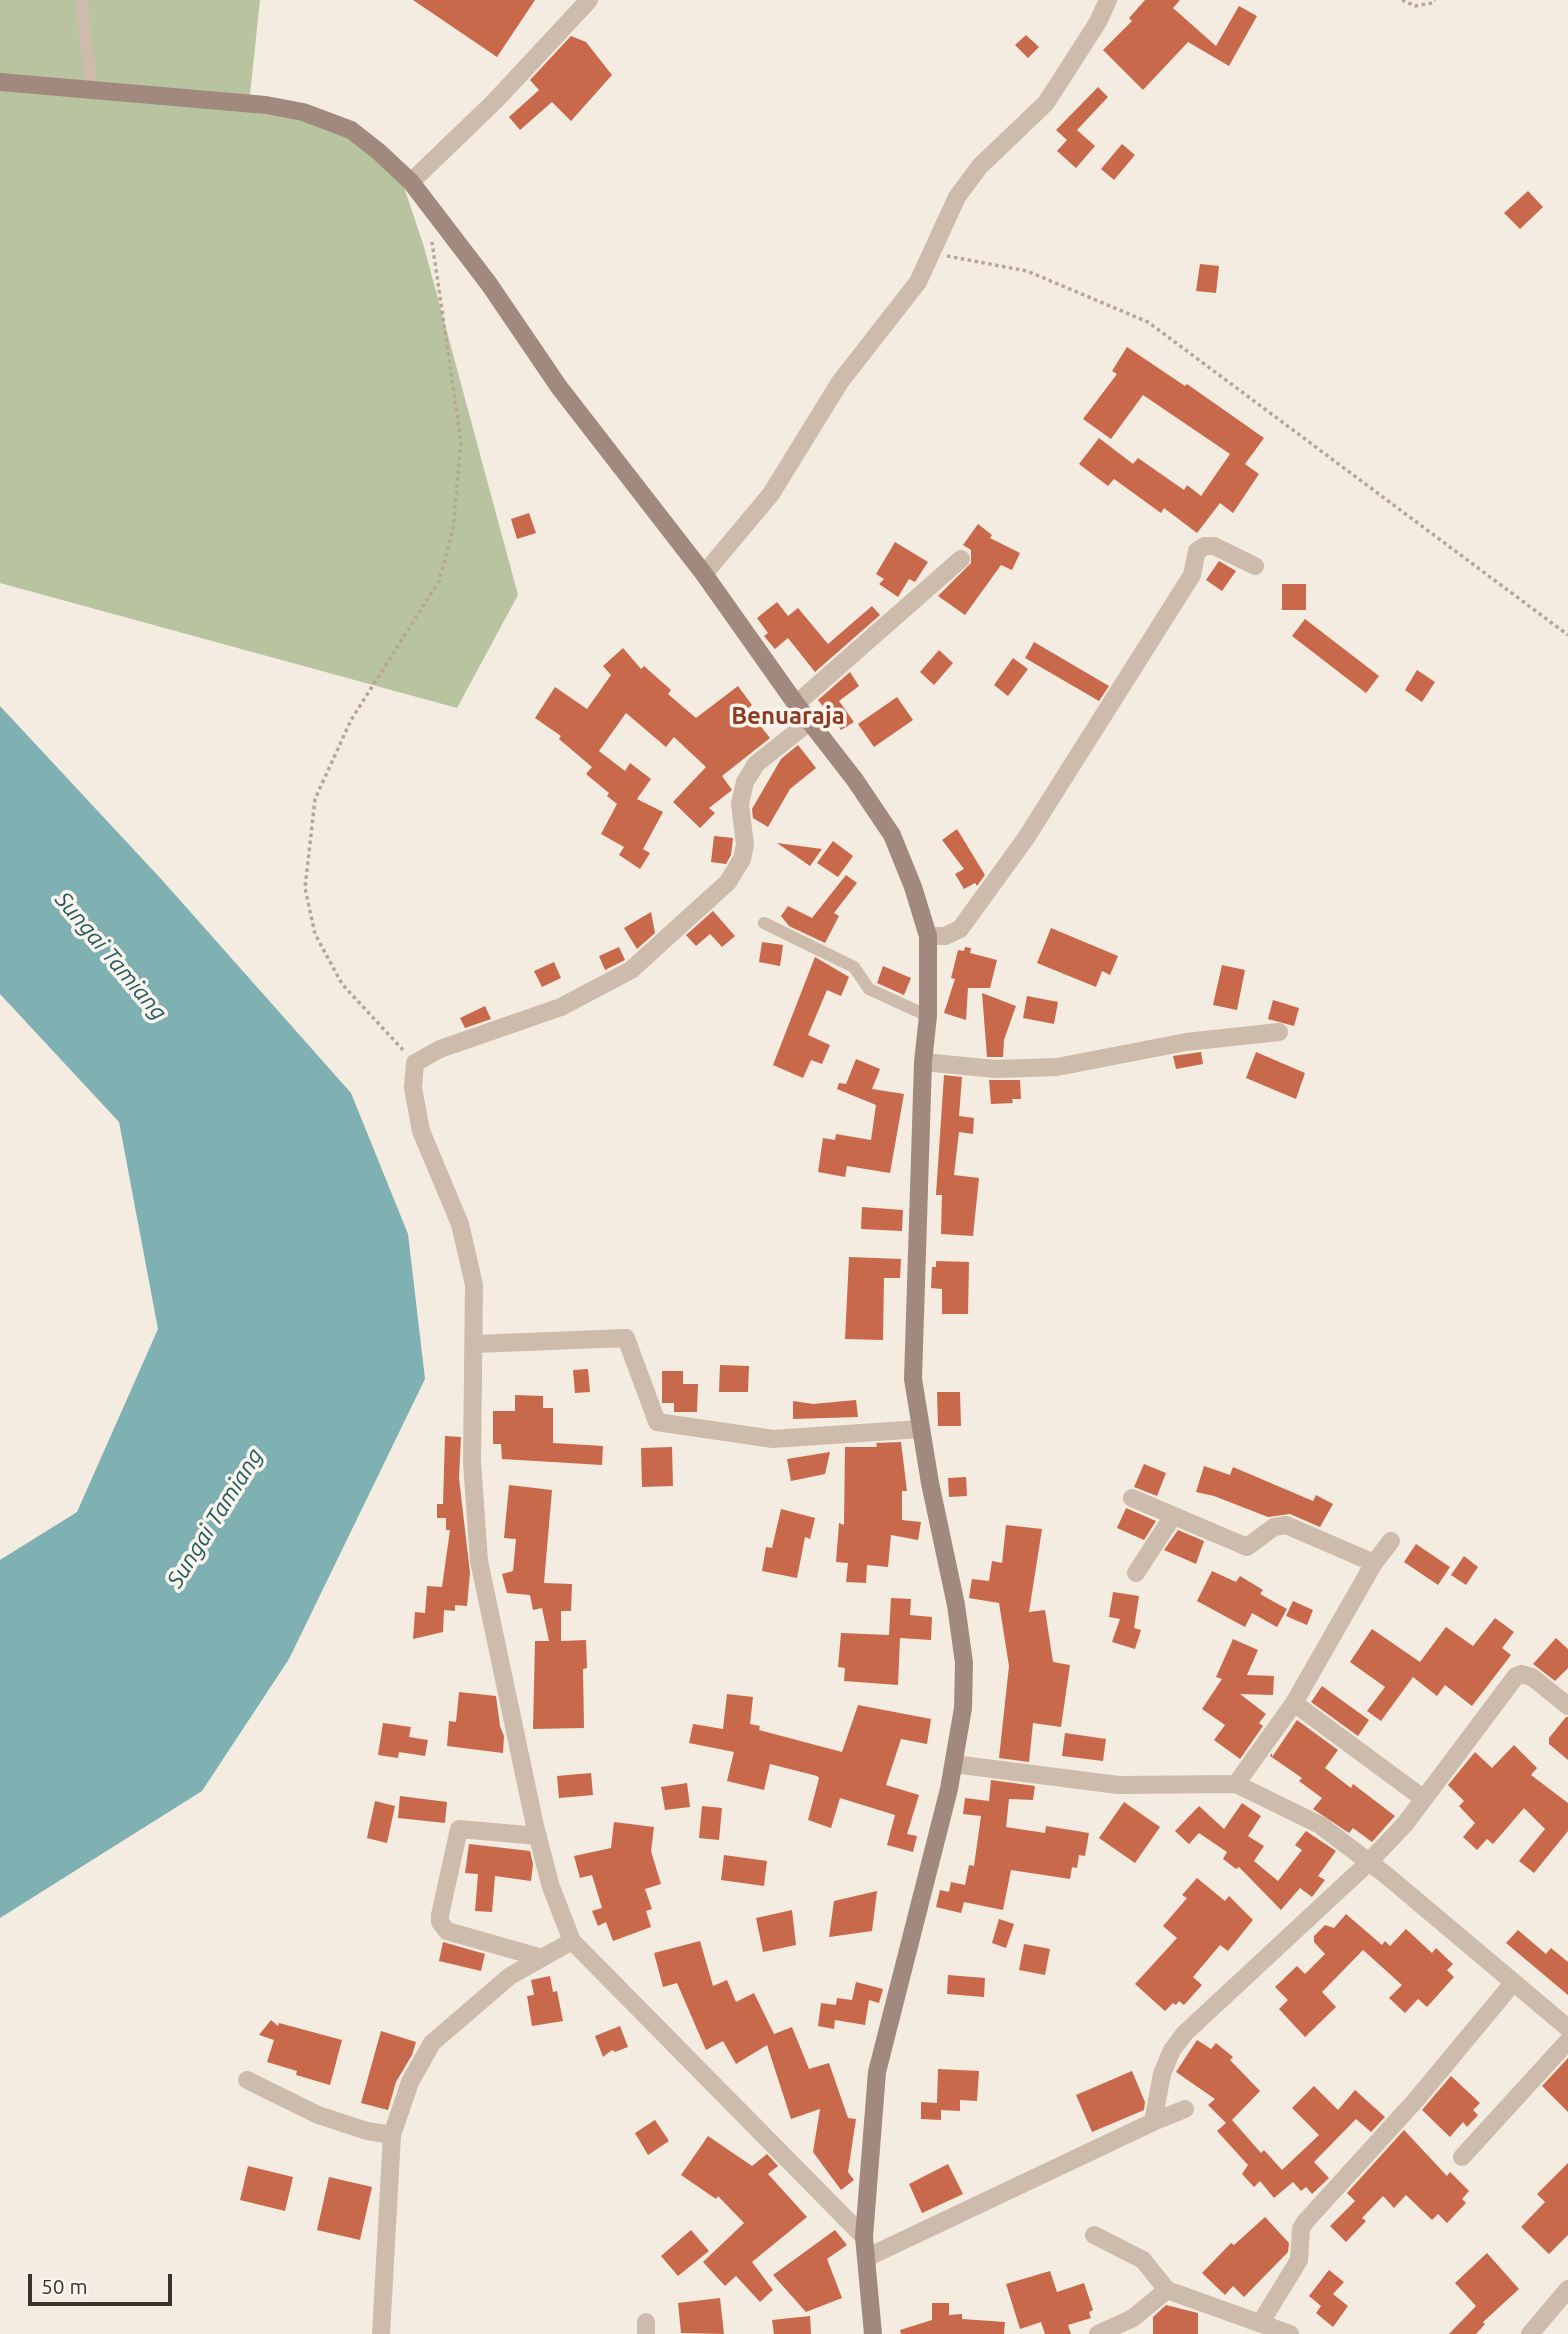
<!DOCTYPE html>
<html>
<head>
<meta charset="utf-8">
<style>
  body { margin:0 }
  #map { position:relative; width:1568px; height:2334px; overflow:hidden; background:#f4ebe1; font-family:Ubuntu,sans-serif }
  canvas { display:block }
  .scale { position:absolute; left:28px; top:2274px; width:144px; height:32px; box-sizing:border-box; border:4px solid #3b302b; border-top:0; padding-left:9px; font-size:21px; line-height:24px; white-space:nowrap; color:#3b302b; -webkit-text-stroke:5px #fbf5ee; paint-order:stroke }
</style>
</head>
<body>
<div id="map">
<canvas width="1568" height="2334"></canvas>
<div class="scale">50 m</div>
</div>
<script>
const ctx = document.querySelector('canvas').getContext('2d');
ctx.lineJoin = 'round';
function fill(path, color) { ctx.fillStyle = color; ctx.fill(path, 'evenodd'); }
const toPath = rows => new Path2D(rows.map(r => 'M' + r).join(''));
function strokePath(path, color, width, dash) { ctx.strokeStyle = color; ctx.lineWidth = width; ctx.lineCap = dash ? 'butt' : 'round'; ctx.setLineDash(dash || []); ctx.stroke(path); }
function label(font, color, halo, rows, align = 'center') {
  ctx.font = font + ' Ubuntu,sans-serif'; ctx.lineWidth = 7; ctx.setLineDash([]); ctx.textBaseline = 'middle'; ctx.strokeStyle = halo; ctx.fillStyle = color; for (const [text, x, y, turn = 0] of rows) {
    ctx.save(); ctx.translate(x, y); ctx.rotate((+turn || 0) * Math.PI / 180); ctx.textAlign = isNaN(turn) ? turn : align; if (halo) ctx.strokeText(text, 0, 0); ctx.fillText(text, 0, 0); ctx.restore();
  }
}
fill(toPath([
  [0,0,260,0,249,104,349,135,403,184,424,247,518,595,457,708,0,583]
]), '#b8c4a0');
fill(toPath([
  [0,706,162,880,351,1093,408,1234,425,1379,289,1659,202,1791,0,1918,0,1560,77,1512,158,1329,119,1122,0,994]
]), '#7fb0b2');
fill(toPath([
  [413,0,535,0,497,57],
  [1145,0,1180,0,1173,8,1216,46,1239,6,1257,16,1229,66,1188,42,1143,90,1103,50,1132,21,1129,18],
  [1026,35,1039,47,1028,58,1015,45],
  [571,36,586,42,612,75,571,121,552,102,520,130,509,117,539,90,530,80],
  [1098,87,1108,97,1077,130,1095,146,1076,168,1057,151,1067,140,1056,130],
  [1122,144,1135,155,1114,180,1101,169],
  [1528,191,1543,207,1520,229,1504,213],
  [1200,264,1219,266,1216,293,1196,291],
  [1127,347,1185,386,1187,384,1264,438,1245,464,1259,474,1233,513,1220,503,1197,533,1164,508,1161,513,1114,479,1108,486,1079,464,1099,438,1133,464,1138,458,1184,490,1187,485,1201,496,1230,454,1143,395,1111,439,1083,419,1117,374,1112,371],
  [529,513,536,533,517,539,511,519],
  [978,524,992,535,990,538,1020,553,1012,570,1001,565,965,615,938,596,971,563,971,550,963,545],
  [895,542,928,562,915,582,909,579,898,597,879,584,884,579,876,574],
  [1219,561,1236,571,1222,591,1206,580],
  [1282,584,1306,584,1306,610,1282,610],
  [777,602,788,616,798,608,828,644,872,606,880,615,815,672,788,638,775,649,764,636,768,633,757,618],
  [1305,619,1379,676,1366,693,1292,636],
  [1034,642,1109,686,1099,701,1025,658],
  [623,648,641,669,644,666,671,690,668,694,696,718,738,686,752,705,747,709,770,738,722,776,732,790,709,808,715,813,700,828,673,802,706,767,674,737,666,747,626,713,599,751,625,771,630,763,651,779,637,799,663,812,643,849,650,853,640,869,619,855,624,847,601,834,617,804,607,796,609,793,586,774,592,767,559,739,561,736,535,718,555,687,587,709,611,675,603,666],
  [939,650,953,663,934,685,920,672],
  [1013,658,1028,669,1008,696,994,685],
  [1417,670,1435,682,1422,702,1405,690],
  [850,672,859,686,839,701,854,722,841,730,818,700],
  [897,697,913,720,874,747,858,724],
  [798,745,816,768,790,789,768,827,753,818,752,809,781,759],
  [957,829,985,875,977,886,975,883,964,889,955,874,964,869,942,840],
  [714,836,733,838,731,855,726,864,711,862],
  [833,841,853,856,838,877,817,863],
  [777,843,822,849,810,866],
  [846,875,857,883,834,913,839,916,825,943,789,926,781,916,788,906,812,918],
  [713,911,735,936,722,947,710,934,696,946,686,935],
  [651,912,655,933,637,949,624,928],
  [1051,928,1118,956,1110,975,1102,971,1096,987,1037,963],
  [762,942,783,945,780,966,759,962],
  [619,947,625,960,605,970,599,956],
  [965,947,971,948,970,953,997,960,990,988,968,988,966,1020,944,1013,955,979,951,978,958,950,964,951],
  [815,957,849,977,841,996,827,990,808,1035,830,1045,822,1064,811,1060,803,1078,773,1065],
  [554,962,561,978,542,987,534,971],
  [1222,965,1245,970,1237,1010,1213,1005],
  [883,966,911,978,904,995,877,983],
  [982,993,1016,1006,1004,1040,1003,1057,987,1057],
  [1027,996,1058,1002,1054,1024,1023,1018],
  [1273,1000,1299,1008,1294,1026,1268,1019],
  [485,1006,491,1019,465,1028,460,1018],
  [1201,1052,1203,1064,1176,1069,1173,1056],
  [1256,1052,1305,1073,1296,1099,1246,1078],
  [856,1059,880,1069,872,1089,904,1094,890,1173,847,1166,845,1177,818,1172,823,1138,835,1140,836,1134,871,1140,876,1105,837,1089,839,1083,846,1084],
  [944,1075,962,1077,959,1116,974,1118,973,1134,959,1132,954,1175,979,1178,973,1236,941,1234,942,1195,936,1195],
  [989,1080,1020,1080,1021,1099,1012,1099,1013,1103,991,1104],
  [862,1207,903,1210,902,1231,861,1229],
  [849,1257,901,1259,900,1278,884,1278,883,1340,845,1339],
  [936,1261,969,1262,968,1314,942,1314,942,1289,931,1288,932,1267,936,1267],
  [720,1365,749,1366,748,1392,719,1392],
  [588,1369,590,1392,575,1393,573,1370],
  [662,1371,683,1371,683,1384,698,1384,697,1412,674,1412,674,1403,662,1403],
  [937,1392,960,1392,961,1426,938,1426],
  [515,1395,543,1396,543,1408,553,1408,553,1443,603,1446,602,1465,502,1459,501,1444,493,1444,493,1411,515,1411],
  [856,1400,858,1417,793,1419,793,1401,813,1404],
  [445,1436,461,1437,459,1478,470,1573,467,1606,455,1605,455,1611,444,1610,443,1632,413,1639,415,1612,425,1613,427,1586,442,1587,450,1530,446,1530,446,1518,437,1518,437,1504,443,1504],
  [901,1442,907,1491,902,1491,902,1520,921,1522,918,1540,891,1535,888,1567,867,1565,866,1583,846,1582,848,1563,836,1562,839,1523,844,1525,845,1447,877,1447,876,1443],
  [672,1447,673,1486,642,1487,641,1448],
  [830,1452,825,1474,791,1481,787,1459],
  [1144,1464,1166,1473,1157,1496,1134,1487],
  [1204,1466,1230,1475,1233,1467,1313,1501,1316,1495,1333,1504,1320,1527,1290,1514,1268,1517,1214,1496,1196,1492],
  [966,1477,967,1496,949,1497,948,1478],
  [509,1485,552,1490,544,1583,572,1584,571,1611,561,1611,561,1641,586,1640,587,1668,583,1669,584,1728,533,1729,535,1641,549,1641,542,1608,533,1610,530,1595,507,1593,502,1574,513,1571,516,1539,504,1538],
  [1126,1508,1156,1521,1144,1540,1117,1528],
  [781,1509,815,1518,810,1539,805,1537,797,1578,762,1571,766,1547,772,1548],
  [1006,1525,1042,1529,1029,1612,1045,1610,1053,1662,1070,1665,1061,1727,1033,1723,1029,1762,999,1758,1009,1666,999,1603,969,1598,972,1579,989,1581,992,1561,1002,1563],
  [1178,1530,1204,1541,1196,1564,1164,1550],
  [1416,1544,1450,1567,1438,1585,1404,1562],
  [1464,1556,1478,1567,1466,1585,1451,1575],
  [1212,1571,1236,1582,1240,1576,1263,1590,1260,1594,1287,1609,1277,1627,1252,1613,1245,1627,1197,1601],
  [1113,1592,1139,1596,1134,1628,1141,1630,1135,1649,1112,1642,1120,1619,1109,1617],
  [891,1598,911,1599,910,1615,932,1617,931,1640,900,1638,898,1685,844,1681,845,1668,838,1667,841,1633,889,1635],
  [1293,1601,1313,1610,1307,1625,1286,1616],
  [1495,1618,1514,1632,1502,1648,1511,1655,1472,1706,1445,1685,1437,1696,1413,1677,1381,1721,1367,1711,1385,1687,1350,1662,1372,1629,1420,1662,1446,1627,1473,1646],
  [1556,1638,1568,1649,1568,1668,1555,1681,1533,1664],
  [1233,1639,1258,1650,1247,1675,1274,1676,1273,1695,1240,1694,1266,1714,1259,1723,1263,1726,1240,1759,1214,1740,1225,1725,1202,1709,1222,1679,1216,1677],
  [1322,1686,1369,1720,1358,1736,1311,1702],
  [459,1692,496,1696,500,1726,504,1736,503,1753,447,1746,449,1721,456,1722],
  [727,1694,753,1697,750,1724,760,1726,759,1730,842,1752,858,1705,931,1719,927,1744,901,1739,886,1785,919,1795,907,1834,917,1836,913,1852,887,1845,895,1815,840,1798,831,1828,808,1820,819,1778,817,1776,770,1764,764,1790,727,1781,734,1752,689,1743,693,1724,723,1729],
  [1566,1717,1568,1717,1568,1760,1549,1744,1549,1738],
  [1297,1720,1338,1750,1325,1768,1351,1788,1353,1784,1395,1816,1372,1842,1353,1828,1349,1833,1313,1809,1322,1798,1299,1781,1302,1778,1270,1756,1272,1753,1272,1757],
  [383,1723,411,1727,409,1737,428,1740,425,1756,399,1752,398,1758,378,1755],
  [1065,1733,1106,1739,1103,1761,1062,1756],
  [1514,1745,1537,1768,1531,1775,1568,1803,1568,1831,1534,1873,1519,1861,1545,1829,1524,1808,1493,1844,1487,1839,1477,1850,1463,1837,1475,1823,1459,1806,1464,1801,1448,1785,1475,1752,1492,1768],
  [591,1773,593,1795,559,1798,557,1776],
  [991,1780,1035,1786,1033,1800,1009,1799,1006,1827,1045,1833,1046,1826,1089,1833,1085,1856,1079,1855,1077,1868,1072,1867,1070,1879,1011,1870,1003,1910,964,1902,961,1913,936,1907,940,1890,949,1892,951,1882,965,1885,969,1865,974,1866,981,1816,963,1814,965,1798,989,1801],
  [687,1783,690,1807,665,1810,661,1787],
  [400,1796,447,1802,445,1823,398,1818],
  [375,1801,395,1806,387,1843,367,1838],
  [1124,1802,1160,1827,1135,1863,1099,1838],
  [1242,1803,1261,1816,1248,1836,1264,1846,1254,1861,1278,1881,1302,1850,1295,1845,1306,1831,1336,1851,1318,1876,1325,1880,1312,1897,1300,1888,1281,1910,1239,1867,1236,1869,1223,1859,1227,1852,1199,1833,1189,1844,1175,1831,1199,1806,1224,1829],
  [702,1806,722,1808,719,1840,699,1838],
  [614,1822,654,1827,651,1851,661,1884,645,1889,652,1909,646,1911,651,1927,613,1941,606,1922,598,1926,592,1911,602,1908,592,1875,580,1878,574,1856,611,1848],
  [469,1844,530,1851,533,1864,531,1881,495,1876,492,1912,475,1911,478,1874,465,1873],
  [724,1855,767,1861,764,1886,721,1880],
  [1197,1878,1225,1901,1229,1896,1253,1920,1228,1951,1220,1945,1193,1977,1202,1985,1184,2005,1179,2001,1176,2005,1173,2003,1165,2011,1135,1984,1177,1938,1163,1926,1187,1898,1182,1895],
  [877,1891,872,1931,829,1937,834,1901],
  [792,1910,796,1945,763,1952,756,1918],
  [1346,1914,1382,1945,1385,1941,1390,1946,1406,1929,1432,1953,1436,1948,1453,1964,1447,1970,1454,1977,1427,2007,1418,1999,1405,2013,1389,1998,1402,1985,1363,1950,1322,1992,1336,2007,1305,2037,1279,2009,1288,2000,1275,1987,1297,1966,1305,1974,1325,1954,1314,1942,1314,1936,1325,1925,1334,1928],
  [999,1919,1014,1924,1006,1948,992,1943],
  [1518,1930,1546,1954,1551,1948,1568,1962,1568,1995,1506,1943],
  [700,1941,713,1986,727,1980,736,2002,754,1993,774,2034,792,2027,809,2069,829,2063,848,2118,856,2119,848,2172,854,2180,841,2190,813,2152,820,2109,791,2119,767,2045,736,2064,723,2041,706,2050,677,1983,663,1987,654,1953],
  [443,1942,485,1954,481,1971,439,1961],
  [1024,1944,1050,1949,1045,1975,1019,1970],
  [948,1975,985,1978,984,1997,947,1994],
  [550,1976,553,1992,557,1991,563,2021,532,2026,527,1996,534,1995,531,1980],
  [856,1982,883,1989,879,2003,869,2000,865,2025,835,2020,834,2029,818,2026,821,2003,836,2005,837,1998,852,2000],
  [271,2020,278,2026,279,2023,342,2040,330,2085,296,2075,297,2071,267,2062,274,2040,259,2035],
  [620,2026,628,2047,615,2052,612,2050,603,2057,595,2036],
  [381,2031,416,2042,412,2055,396,2082,388,2110,361,2103],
  [1197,2040,1211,2049,1216,2043,1233,2057,1230,2060,1260,2091,1232,2120,1261,2153,1264,2150,1282,2170,1319,2135,1292,2108,1314,2086,1338,2110,1355,2090,1385,2117,1371,2132,1356,2119,1314,2162,1329,2178,1312,2194,1306,2187,1301,2191,1293,2182,1274,2198,1260,2181,1254,2187,1242,2174,1248,2165,1217,2131,1226,2123,1208,2105,1215,2099,1176,2072],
  [1568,2058,1568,2112,1542,2086],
  [938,2069,979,2071,977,2101,960,2100,960,2111,941,2110,941,2120,921,2119,921,2102,937,2103],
  [1132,2071,1145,2102,1144,2110,1092,2132,1076,2095],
  [1451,2076,1480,2103,1473,2110,1478,2115,1467,2127,1463,2122,1450,2137,1422,2110],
  [655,2120,669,2141,648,2155,635,2133],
  [1404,2130,1447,2176,1450,2172,1469,2191,1462,2199,1466,2203,1447,2223,1438,2214,1432,2220,1406,2195,1394,2208,1383,2196,1362,2218,1366,2221,1346,2242,1330,2226,1355,2201,1347,2193],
  [708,2136,752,2166,767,2154,778,2166,768,2174,807,2217,752,2262,773,2290,760,2302,736,2276,725,2286,703,2262,744,2223,718,2196,716,2199,681,2175],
  [1568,2163,1568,2235,1549,2254,1521,2227,1545,2202,1537,2194],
  [948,2164,963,2194,922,2213,909,2184],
  [248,2166,293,2177,285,2211,240,2200],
  [329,2177,372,2187,360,2240,317,2230],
  [1265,2217,1289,2243,1288,2252,1244,2297,1233,2286,1225,2295,1202,2273,1231,2243,1234,2245],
  [691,2230,709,2251,678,2276,661,2256],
  [835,2230,847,2245,827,2259,842,2298,806,2312,773,2275],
  [1487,2253,1519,2289,1483,2322,1485,2324,1476,2334,1449,2334,1476,2306,1455,2283],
  [1329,2270,1344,2282,1333,2294,1348,2306,1333,2327,1316,2313,1321,2306,1309,2296],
  [1050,2271,1057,2292,1084,2283,1093,2310,1089,2312,1091,2318,1068,2325,1071,2334,1045,2334,1041,2322,1020,2329,1006,2284],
  [720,2298,724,2334,681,2333,678,2303],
  [932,2303,949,2303,949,2315,962,2314,962,2319,1005,2322,1004,2334,901,2334,900,2330,932,2320],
  [1166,2305,1198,2313,1198,2334,1153,2334,1153,2317],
  [810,2316,811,2334,774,2334,772,2320]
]), '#c8694b');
strokePath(toPath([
  [1402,0,1415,6,1432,3,1435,0],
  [947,256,1027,271,1148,322,1568,635],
  [403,1050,342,984,315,934,305,888,315,799,351,720,439,581,453,530,461,441,432,242]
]), '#b9a596', 3.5, [3.5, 3.5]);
strokePath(toPath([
  [81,0,92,90],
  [764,923,854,967,869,989,928,1016]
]), '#cdbbac', 12);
strokePath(toPath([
  [411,182,495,101,589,0],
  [704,574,771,494,840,382,918,282,957,197,980,166,1046,103,1098,22,1108,0],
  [796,704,961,559],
  [928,936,945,936,960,929,1026,838,1192,575,1197,551,1205,546,1214,546,1255,566],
  [923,1062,996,1069,1057,1067,1186,1042,1279,1032],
  [475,1344,626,1338,657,1422,773,1439,920,1429],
  [1132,1498,1247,1547,1274,1527,1286,1525,1374,1563],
  [1136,1573,1173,1516],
  [1294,1703,1424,1799],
  [954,1764,1118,1785,1236,1784,1320,1825,1386,1875,1568,2028],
  [1236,1784,1294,1703,1374,1563,1391,1541],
  [538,1836,459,1829,440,1915,440,1922,447,1931,542,1958],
  [572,1941,551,1887,535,1826,479,1561,472,1462,474,1285,460,1224,421,1131,413,1088,415,1063,440,1049,561,1007,631,970,728,882,742,859,745,845,740,804,745,782,756,764,809,722],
  [247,2080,318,2115,367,2131,392,2135],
  [1153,2122,1185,2109],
  [1462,2157,1568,2041],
  [1094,2235,1143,2260,1167,2290,1290,2334],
  [868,2257,1153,2122,1162,2074,1172,2050,1185,2033,1368,1863,1405,1824,1516,1676,1521,1674,1532,1677,1568,1706],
  [1261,2322,1299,2260,1301,2229,1305,2222,1415,2101,1513,1983],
  [646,2334,646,2322],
  [1098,2334,1133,2318,1167,2290],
  [1530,2334,1568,2289]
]), '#cdbbac', 18);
strokePath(toPath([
  [381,2334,392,2135,410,2082,432,2043,510,1976,572,1941,864,2237]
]), '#cdbbac', 18);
strokePath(toPath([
  [0,82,266,105,303,112,351,130,379,152,411,182,489,284,559,387,704,574,796,704,855,780,892,835,913,887,928,936,928,1016,923,1062,913,1379,930,1483,956,1605,964,1663,963,1708,949,1789,877,2072,864,2237,873,2334]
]), '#a18a7d', 18);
label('italic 23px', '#1f5a5e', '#fbf5ee', [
  ["Sungai Tamiang",111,956,50],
  ["Sungai Tamiang",215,1518,-58]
]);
label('bold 24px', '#8c3b22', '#fbf5ee', [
  ["Benuaraja",788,716]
]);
</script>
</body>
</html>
